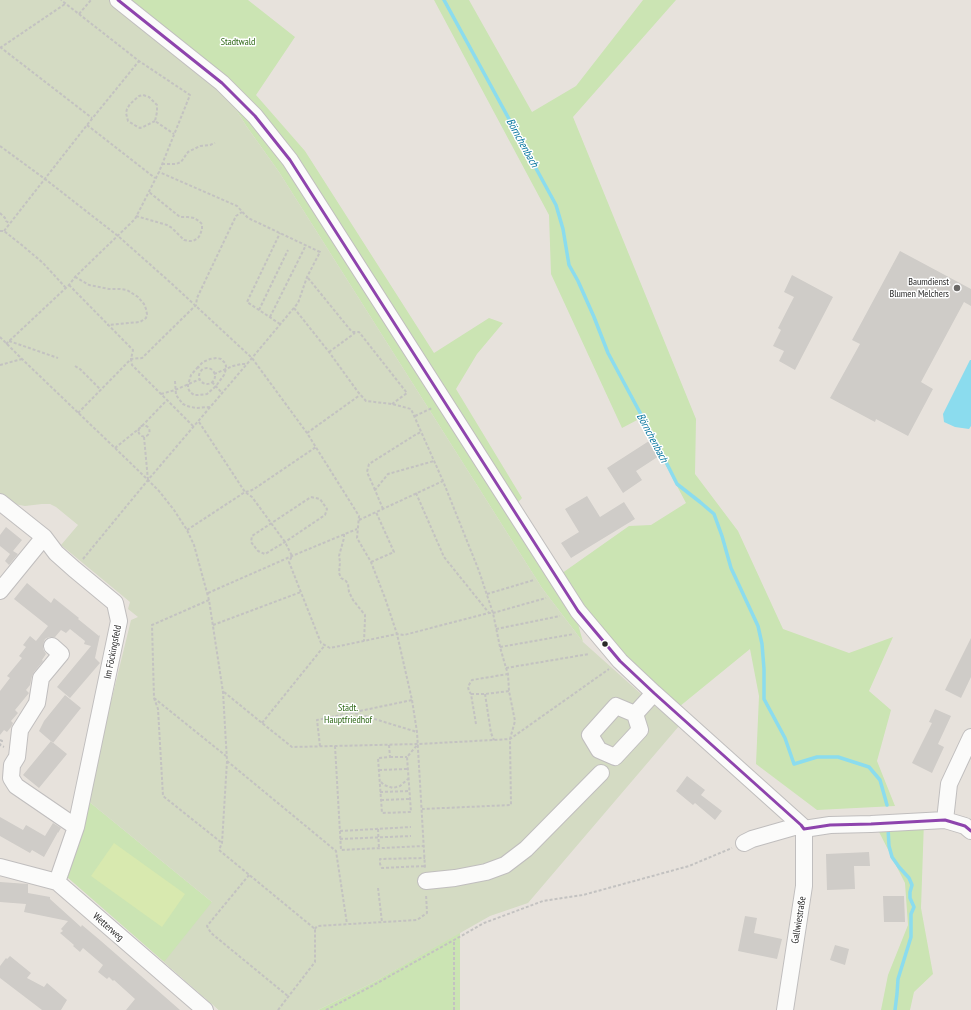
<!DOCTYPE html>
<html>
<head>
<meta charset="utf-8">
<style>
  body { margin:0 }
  canvas { display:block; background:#e7e2dc }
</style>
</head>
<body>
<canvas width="971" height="1010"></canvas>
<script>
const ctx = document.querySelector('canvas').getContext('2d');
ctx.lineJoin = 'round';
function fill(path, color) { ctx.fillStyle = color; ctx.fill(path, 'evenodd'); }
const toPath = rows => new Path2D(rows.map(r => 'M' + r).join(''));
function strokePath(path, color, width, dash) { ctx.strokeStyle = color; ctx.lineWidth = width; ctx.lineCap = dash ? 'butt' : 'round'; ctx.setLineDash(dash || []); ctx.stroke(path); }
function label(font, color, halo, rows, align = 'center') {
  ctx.font = font + ' "PT Sans Narrow",sans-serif'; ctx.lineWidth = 3; ctx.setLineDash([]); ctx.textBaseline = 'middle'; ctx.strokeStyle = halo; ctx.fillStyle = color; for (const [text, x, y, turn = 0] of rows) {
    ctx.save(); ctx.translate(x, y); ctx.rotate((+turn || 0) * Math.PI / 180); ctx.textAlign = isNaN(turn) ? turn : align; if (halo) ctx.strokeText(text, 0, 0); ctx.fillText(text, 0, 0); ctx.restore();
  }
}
fill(toPath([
  [127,0,248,0,295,37,256,95,305,151,434,353,489,318,503,323,477,354,456,389,522,498,515,506,575,613,583,642,542,588,279,172,247,127,221,86],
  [434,0,469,0,532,112,576,86,643,0,676,0,573,117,696,419,695,474,738,531,783,629,849,653,893,637,869,691,891,710,877,761,895,806,817,810,756,764,759,696,750,649,674,711,654,693,558,576,629,526,651,525,686,503,641,418,622,428,551,274,549,215],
  [87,800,212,902,219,1010,67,877],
  [924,821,921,908,933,974,914,992,910,1010,881,1010,888,975,908,925,905,883,875,824],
  [460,932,460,1010,318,1010,374,982]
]), '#cbe4b3');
fill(toPath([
  [0,0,113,0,221,86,247,127,279,172,542,588,583,642,649,701,679,726,528,903,490,916,374,982,318,1010,219,1010,164,962,212,902,87,800,131,620,138,617,128,609,130,602,61,545,78,525,56,507,50,504,42,504,25,506,14,504,0,495]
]), '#d4dbc3');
fill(toPath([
  [114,843,185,894,162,927,91,876]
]), '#d8e9af');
fill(toPath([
  [970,360,971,360,971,426,969,429,955,427,944,422,943,414]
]), '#8bdcee');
strokePath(toPath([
  [444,0,556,205,563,229,569,265,578,281,594,317,608,353,659,448,677,484,700,502,714,514,722,536,731,568,758,626,762,644,764,669,764,699,785,738,794,764,817,757,838,757,869,767,880,780,887,805],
  [888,828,889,846,892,857,899,867,909,878,912,885,910,892,910,898,914,907,911,914,911,937,898,979,897,994,895,1010]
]), '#8bdcee', 3.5);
fill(toPath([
  [900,251,971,289,971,306,964,302,921,382,933,389,908,436,876,419,875,422,830,398,860,344,852,340],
  [792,275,833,297,795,370,779,361,784,351,773,346,781,330,778,328,794,297,784,292],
  [649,441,659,456,636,471,642,480,623,493,607,468],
  [587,496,600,517,624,502,635,519,571,558,561,543,579,532,565,509],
  [6,527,22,540,13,551,18,554,9,565,5,561,10,554,0,546,0,535],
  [27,583,51,603,54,598,79,618,78,619,99,636,100,635,95,658,100,663,70,698,57,687,91,646,84,644,85,641,70,629,66,633,61,630,55,637,49,637,45,639,43,644,43,649,46,654,42,660,43,661,34,672,32,676,30,685,26,690,29,693,15,710,18,713,11,721,13,723,11,727,7,732,4,730,0,735,0,691,10,678,7,676,22,658,19,656,26,647,23,645,30,636,36,641,48,626,14,599],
  [971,638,971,677,961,698,945,690],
  [65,695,81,708,53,743,39,731,44,721],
  [935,709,951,716,938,744,944,747,932,773,912,763,932,723,929,722],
  [51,741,67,754,39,788,23,775],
  [687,776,705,790,701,795,722,811,715,820,695,803,693,805,676,791],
  [0,817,23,830,26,825,45,836,53,823,61,828,58,833,58,832,44,857,32,850,30,853,0,836],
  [869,852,870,866,854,866,855,889,827,890,826,854],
  [0,882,28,884,28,893,50,897,50,899,81,927,82,925,101,941,180,1010,126,1010,135,999,114,980,113,981,109,977,107,979,98,972,103,965,83,948,80,952,73,946,74,945,60,933,63,931,61,929,68,921,24,912,26,904,0,902],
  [883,896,904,896,905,922,884,922],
  [745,916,757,918,754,933,782,939,777,959,738,951],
  [835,945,849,949,845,965,830,960],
  [10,956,31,973,27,978,44,987,47,983,67,1000,61,1010,42,1010,0,978,0,966,6,958,7,959]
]), '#cfccc8');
const minor = toPath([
  [118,0,222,83,255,116,290,160,578,611,620,661,654,693,801,825,804,829],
  [0,502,44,537,56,553,74,569,115,603,119,621,76,827,57,882],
  [0,591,44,537],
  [52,646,61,654,41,678,37,703,20,730,17,757,12,765,11,778,16,786,76,827],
  [635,714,640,730,615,757,599,750,590,735,616,706,635,714,654,693],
  [945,820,949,784,971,737],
  [804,829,830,825,871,824,945,820,965,826,971,831],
  [744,843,752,839,801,825],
  [0,867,57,882,205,1010],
  [426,881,455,878,486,872,505,865,526,849,601,773],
  [785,1010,804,886,804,829]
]);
strokePath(minor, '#c0bebe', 18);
strokePath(toPath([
  [79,14,91,0],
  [0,47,92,118],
  [0,48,65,4],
  [155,121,143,127,140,128,136,126,128,121,126,113,127,109,130,104,139,96,143,95,149,97,157,105,157,112,155,121,174,134],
  [87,125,155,178],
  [0,146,45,179,118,236,171,283,252,358,307,433,359,516,357,538,371,562,385,598,397,634,412,700,417,732,425,868],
  [162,164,176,164,181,162,188,152,200,146,210,145,215,143],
  [0,213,5,218,6,221,9,223],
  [136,216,167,225,172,228,184,240,189,241,193,241,198,238,200,235,202,229,202,224,199,221,194,218,188,217,180,217,149,192],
  [0,231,4,231,23,246,43,263,66,288],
  [4,231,87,125,139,61],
  [75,277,89,285,109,289,120,289,127,290,138,297,144,304,146,309,147,314,146,318,140,322,107,325],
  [308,278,352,332,359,332,407,393,392,404],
  [69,285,133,350,131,359,132,365,194,427],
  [294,308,329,352,358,392,366,401,392,404,411,409,443,481,479,571,493,613,500,647,506,668,508,674,509,691,515,721,510,739,511,805,422,809],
  [259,310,288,250],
  [270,317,306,245],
  [280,324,247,302,280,233],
  [0,337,22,359,115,448,148,480,159,491,174,510,187,530,194,545,209,600,223,692,227,761,222,843,219,850,315,929],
  [9,341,58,358],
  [6,344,69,285,75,277,135,219,159,172,190,95,139,61,61,0],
  [329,352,355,333],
  [0,365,22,359],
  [75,366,80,369,101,390],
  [198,367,191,375,188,385,188,388,190,392,194,395,198,395,207,394,216,386,224,375,226,369,226,366,225,363,221,359,217,358,210,359,203,362,198,367,202,370],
  '199 376a8 8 0 1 1 16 0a8 8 0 1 1-16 0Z',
  [214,374,233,366,241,364,247,364],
  [175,381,176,395,179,399,183,404,187,406,196,408,210,407],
  [212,382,222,393],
  [161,394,175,390,200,379],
  [78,413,131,359,142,358,196,305,197,298,236,216,242,212],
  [415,416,432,408],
  [199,422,245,492,252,497,285,542,292,556,289,562,321,643,330,648,397,634,404,635,489,613,493,613,546,598],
  '138.5 431a5.5 5.5 0 1 1 11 0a5.5 5.5 0 1 1-11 0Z',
  [307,433,360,395],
  [144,437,148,480],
  [115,448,141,427,167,400],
  [375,490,367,472,369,464,415,435,421,432],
  [416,493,444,557,489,613],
  [311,497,320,499,327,509,325,515,285,542,265,554,258,551,251,542,252,536,311,497],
  [383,509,375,490,388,474,434,461],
  [359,520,443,481],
  [187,530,245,492,250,491,254,489,316,447],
  [344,534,344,538,339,556,340,562,339,573,341,578,346,581,348,584,349,592,353,600,365,615,365,619,364,641],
  [83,559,148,480,252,358,298,303,307,277,320,252,248,218,237,206,159,172],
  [371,562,394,552,376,512],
  [208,593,292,556,357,529],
  [487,594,534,580],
  [209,600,152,625,154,698,158,709,163,796,222,843],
  [213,625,301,592],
  [496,629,560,616],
  [500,647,574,634],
  [506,668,589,654],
  [224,692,262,723,292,747,418,744,494,740,510,739,609,669],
  [471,694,485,694,509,691],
  [485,694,491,733,494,740],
  [154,698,226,756],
  [355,713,417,732],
  [262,723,325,645],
  [476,724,471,694,469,691,468,687,470,683,472,680,508,674],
  [0,740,2,741,0,745,4,747],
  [389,745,390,757,378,758,382,813,411,812,407,757,418,744],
  [320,746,317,720,412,700],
  [335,746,341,850,424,846],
  [390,757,407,757],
  [227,761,336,851,347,924],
  [379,770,407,769],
  [381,782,384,785,393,788,400,786,408,779],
  [380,792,409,791],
  [381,800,409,799],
  [378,829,379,849],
  [340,831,411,827],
  [340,839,411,836],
  [424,866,382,868,380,864,380,859,425,858],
  [249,875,207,926,211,933,289,997],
  [378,888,382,922],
  [315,929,317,926,417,920,427,913,426,894],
  [278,1010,315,962,315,929],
  [326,1010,372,986,454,940,484,923,543,901,583,895,689,866,732,848],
  [454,1010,454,941]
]), '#c3c2c1', 2, [3, 2]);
strokePath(minor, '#fbfbfa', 16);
strokePath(toPath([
  [118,0,222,83,255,116,290,160,578,611,620,661,654,693,801,825,804,829],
  [804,829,830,825,871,824,945,820,965,826,971,831]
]), '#8e44ad', 3);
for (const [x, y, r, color] of [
  [957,288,4,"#6b6967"],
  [605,644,3.5,"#282828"]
]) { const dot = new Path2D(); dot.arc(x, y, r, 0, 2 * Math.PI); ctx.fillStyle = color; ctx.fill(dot); strokePath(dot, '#fff', 1.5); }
label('10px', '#2d6715', '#fff', [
  ["Stadtwald",238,42],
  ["Städt.",348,708],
  ["Hauptfriedhof",348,720]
]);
label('10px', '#282828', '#fff', [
  ["Baumdienst",949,282],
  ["Blumen Melchers",949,294]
], 'right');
label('10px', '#282828', '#fff', [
  ["Im Föckingsfeld",113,652,-79],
  ["Gallwiestraße",799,920,-81],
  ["Wetterweg",108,927,41]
]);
label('italic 11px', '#06759e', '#fff', [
  ["Börnchenbach",522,143,61],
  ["Börnchenbach",652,438,62]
]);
</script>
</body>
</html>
